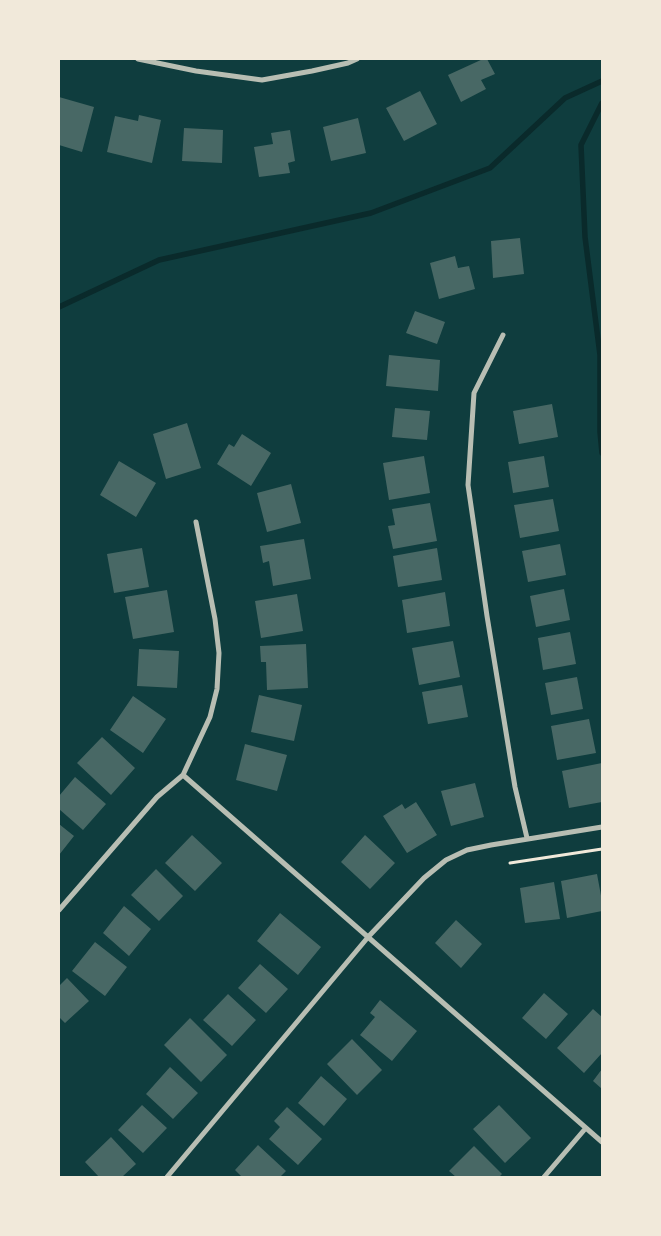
<!DOCTYPE html>
<html>
<head>
<meta charset="utf-8">
<style>
  body { margin:0 }
  #map { position:relative; width:661px; height:1236px; overflow:hidden; background:#0f3d3e; font-family:Poppins,sans-serif }
  canvas { display:block }
  .frame { position:absolute; inset:0; border:60px solid #f1e9da; pointer-events:none }
</style>
</head>
<body>
<div id="map">
<canvas width="661" height="1236"></canvas>
<div class="frame"></div>
</div>
<script>
const ctx = document.querySelector('canvas').getContext('2d');
ctx.lineJoin = 'round';
const toPath = rows => new Path2D(rows.map(r => 'M' + r).join(''));
function strokePath(path, color, width, dash) { ctx.strokeStyle = color; ctx.lineWidth = width; ctx.lineCap = dash ? 'butt' : 'round'; ctx.setLineDash(dash || []); ctx.stroke(path); }
function fill(path, color) { ctx.fillStyle = color; ctx.fill(path, 'evenodd'); }
strokePath(toPath([
  [602,103,581,145,585,237,600,355,600,432,602,453],
  [59,307,159,260,371,213,490,168,565,98,602,81]
]), '#0a2a2b', 5.5);
fill(toPath([
  [483,59,487,59,495,74,481,80,486,89,461,102,448,75],
  [420,91,437,124,404,141,386,108],
  [59,97,94,107,82,152,59,145],
  [139,115,161,120,152,163,107,152,115,116,138,121],
  [358,118,366,153,331,161,323,127],
  [184,128,223,130,222,163,182,161],
  [290,130,295,161,288,163,290,173,259,177,254,147,273,144,271,133],
  [520,238,524,274,493,278,491,241],
  [455,256,458,268,469,266,475,289,439,299,430,263],
  [415,311,445,322,437,344,406,333],
  [389,355,440,360,438,391,386,386],
  [552,404,558,437,519,444,513,411],
  [395,408,430,411,427,440,392,437],
  [187,423,201,468,166,479,153,434],
  [242,434,271,453,251,486,217,464,229,444,234,447],
  [424,456,430,493,389,500,383,463],
  [544,456,549,487,513,493,508,462],
  [119,461,156,483,136,517,100,495],
  [291,484,301,523,267,532,257,493],
  [553,499,559,531,520,538,514,505],
  [430,503,437,541,393,549,388,526,395,525,392,509],
  [304,539,311,579,273,586,269,561,263,563,260,546],
  [560,544,566,575,528,582,522,551],
  [142,548,149,587,114,593,107,554],
  [437,548,442,580,398,587,393,556],
  [564,589,570,620,536,627,530,596],
  [167,590,174,632,133,639,125,597],
  [445,592,450,626,407,633,402,600],
  [297,594,303,631,261,638,255,601],
  [570,632,576,664,543,670,538,638],
  [453,641,460,677,419,685,412,648],
  [306,644,308,688,267,690,266,662,261,662,260,646],
  [139,649,179,651,177,688,137,686],
  [577,677,583,709,551,715,545,683],
  [462,685,468,717,428,724,422,692],
  [259,695,302,705,294,741,251,732],
  [133,696,166,719,143,753,110,730],
  [589,719,596,753,557,760,551,726],
  [102,737,135,768,111,795,77,763],
  [245,744,287,755,277,791,236,780],
  [602,763,602,802,569,808,562,771],
  [75,777,106,804,83,830,59,809,59,796],
  [475,783,484,817,451,826,441,791],
  [416,802,437,835,407,853,383,816,402,804,405,809],
  [59,824,74,836,59,855],
  [192,835,222,863,195,891,165,863],
  [365,835,395,863,370,889,341,862],
  [156,869,183,896,159,921,131,895],
  [597,874,602,901,602,911,567,918,561,881],
  [554,882,560,919,525,923,520,888],
  [124,906,151,929,129,956,103,933],
  [280,913,321,947,298,975,257,941],
  [456,920,482,944,461,968,435,943],
  [95,942,127,967,105,996,72,971],
  [260,964,288,989,266,1013,238,988],
  [67,978,89,1001,65,1023,59,1017,59,986],
  [544,993,568,1014,546,1039,522,1018],
  [228,994,256,1020,232,1046,203,1020],
  [380,1000,417,1031,392,1061,360,1035,375,1017,370,1013],
  [593,1009,602,1017,602,1053,584,1073,557,1048],
  [190,1018,227,1055,201,1082,164,1045],
  [352,1039,382,1070,357,1095,327,1064],
  [170,1067,198,1093,173,1119,146,1094],
  [602,1069,602,1089,593,1081],
  [321,1076,347,1099,324,1126,298,1103],
  [142,1105,167,1128,143,1153,118,1130],
  [499,1105,531,1138,505,1163,473,1129],
  [287,1107,322,1139,298,1165,269,1139,280,1127,274,1121],
  [111,1137,136,1164,122,1177,99,1177,85,1162],
  [258,1145,286,1171,280,1177,242,1177,235,1170],
  [474,1146,502,1174,499,1177,456,1177,449,1171]
]), '#486865');
strokePath(toPath([
  [510,863,602,849]
]), '#f1e9da', 3);
strokePath(toPath([
  [138,59,196,71,262,80,312,71,348,63,357,59],
  [503,335,474,393,468,485,487,616,515,787,527,838],
  [183,775,602,1142],
  [59,910,157,797,183,775,210,717,217,689,219,653,215,619,196,522],
  [167,1177,369,936,424,878,446,860,467,850,491,845,602,827],
  [544,1177,585,1129]
]), '#b8beb3', 5);
</script>
</body>
</html>
